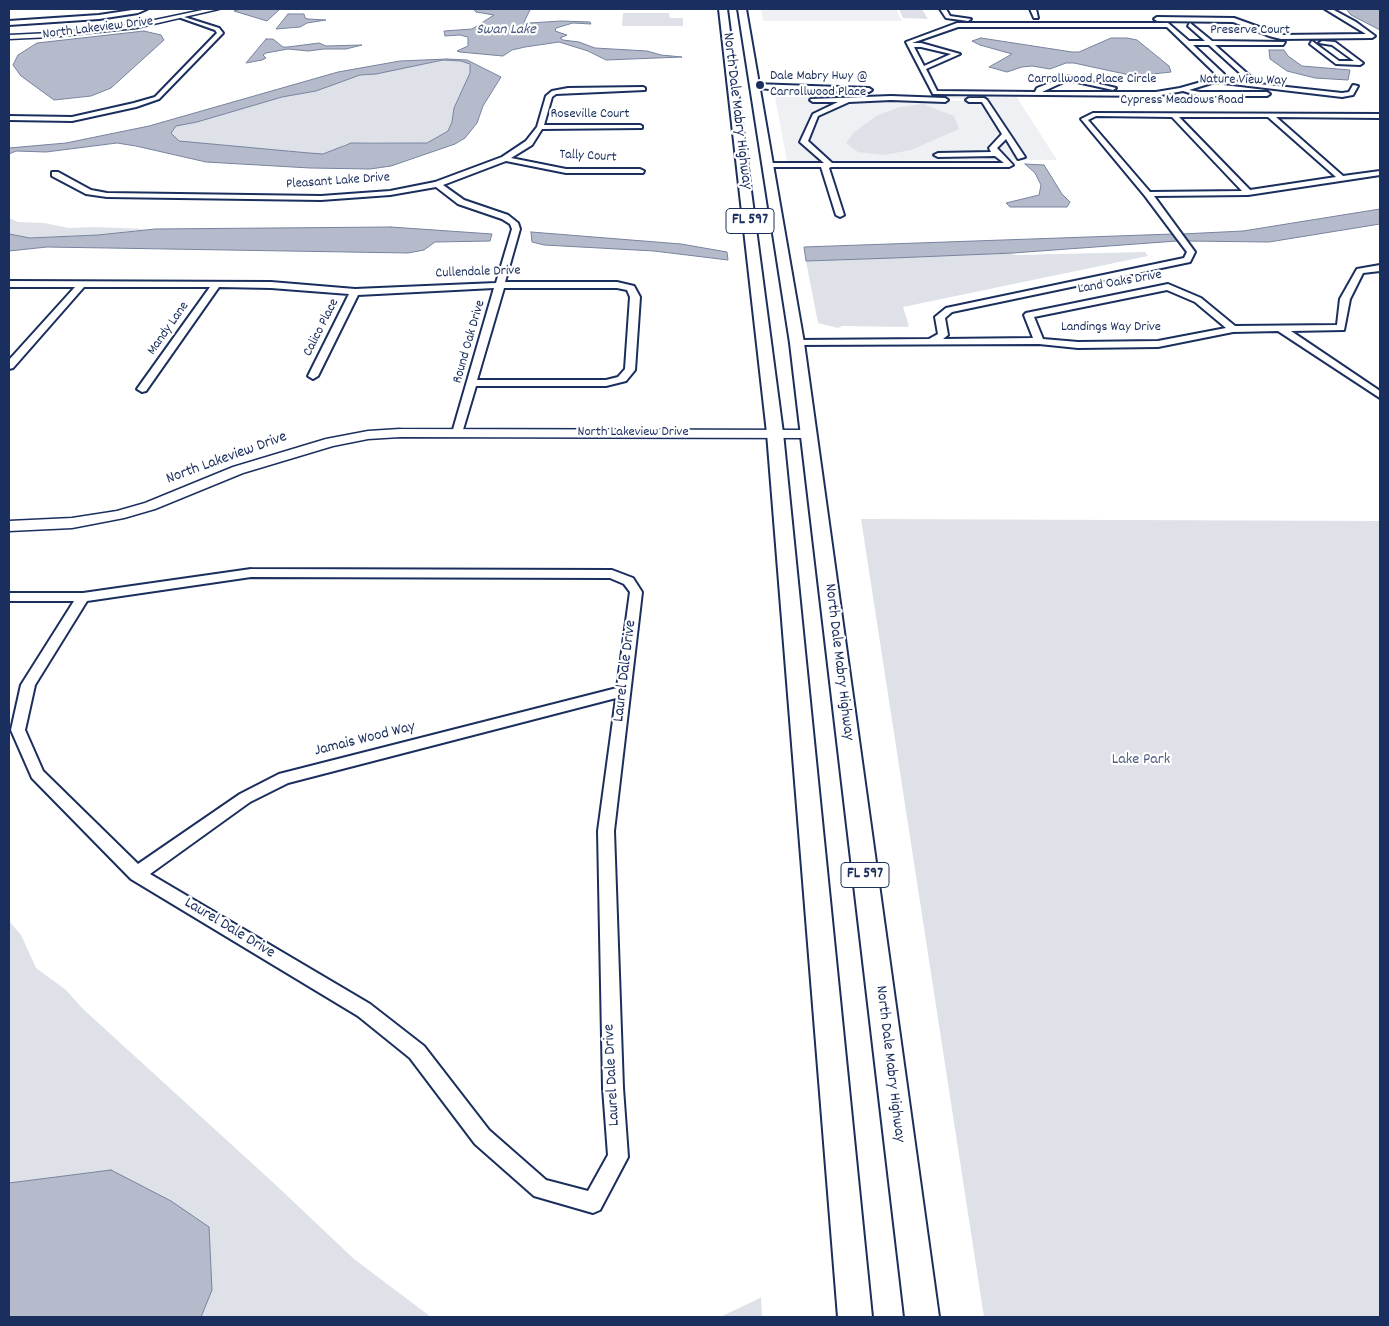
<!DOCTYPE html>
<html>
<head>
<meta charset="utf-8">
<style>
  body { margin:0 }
  #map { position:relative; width:1389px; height:1326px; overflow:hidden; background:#fff; font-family:Dekko,sans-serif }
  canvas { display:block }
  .frame { position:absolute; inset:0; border:10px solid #1b2f5e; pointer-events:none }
</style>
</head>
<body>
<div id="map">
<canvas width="1389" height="1326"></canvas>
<div class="frame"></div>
</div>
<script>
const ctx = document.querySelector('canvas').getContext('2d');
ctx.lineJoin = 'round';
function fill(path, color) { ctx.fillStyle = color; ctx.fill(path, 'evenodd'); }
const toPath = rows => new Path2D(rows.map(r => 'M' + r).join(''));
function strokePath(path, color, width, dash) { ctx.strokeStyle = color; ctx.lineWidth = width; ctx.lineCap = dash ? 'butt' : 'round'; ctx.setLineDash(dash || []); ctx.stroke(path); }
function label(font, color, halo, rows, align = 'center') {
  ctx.font = font + ' Dekko,sans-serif'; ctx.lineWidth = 4.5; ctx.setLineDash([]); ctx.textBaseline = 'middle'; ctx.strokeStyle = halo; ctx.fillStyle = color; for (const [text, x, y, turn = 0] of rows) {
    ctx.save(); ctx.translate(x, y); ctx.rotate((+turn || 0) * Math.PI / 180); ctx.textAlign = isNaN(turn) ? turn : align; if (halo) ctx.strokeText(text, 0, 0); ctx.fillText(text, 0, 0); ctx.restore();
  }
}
fill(toPath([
  [761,9,896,9,902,21,763,21],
  [894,96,1016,96,1057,160,1010,160,1000,154,997,149,1006,140,1017,159,1026,158,988,100],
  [775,97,886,96,886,97,809,98,809,101,840,101,811,115,799,141,822,161,787,161],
  [891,100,981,101,1001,134,989,148,991,153,933,154,934,157,995,156,1001,160,831,161,808,142,819,116,851,101],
  [876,116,959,129,854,132]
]), '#eff0f4');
fill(toPath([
  [899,9,922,9,928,19,903,18],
  [623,13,669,13,670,18,683,18,683,26,622,26],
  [443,60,461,61,470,64,470,73,454,108,452,122,448,131,427,143,367,142,345,144,337,149,323,154,309,153,179,141,171,132,176,126,197,122,282,97,316,91,360,75,376,74],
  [923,104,954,116,959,129,911,150,884,155,858,152,846,143,854,132,876,116,900,107],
  [9,218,18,222,44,223,69,228,94,227,146,229,98,235,30,238,9,234],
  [1000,252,1017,255,1145,252,1148,256,903,307,909,326,907,327,842,326,838,328,818,323,806,261],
  [861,519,1380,521,1380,1317,984,1317],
  [9,921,21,935,36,968,66,990,82,1008,278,1187,354,1259,431,1317,201,1317,212,1289,111,1170,9,1183],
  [761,1297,762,1317,720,1317,758,1299]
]), '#dee1e7');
const water = toPath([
  [241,9,280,9,267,21,234,11,241,9],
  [473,9,528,9,530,10,524,22,529,23,561,21,590,22,591,24,573,23,556,28,555,31,567,35,560,38,563,40,579,42,595,48,647,51,661,55,682,57,606,60,588,51,559,42,525,47,512,50,503,56,460,52,457,51,468,46,468,37,460,35,445,36,444,31,472,29,494,15,476,12,473,9],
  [1346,9,1380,9,1380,30,1351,15,1346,9],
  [288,14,304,14,305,18,308,19,326,20,307,23,300,27,276,29,288,14],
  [144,31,161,35,164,40,111,88,91,96,54,100,21,76,13,65,18,55,37,43,144,31],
  [981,38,1072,52,1079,52,1111,38,1127,38,1137,40,1169,66,1171,72,1134,76,1074,63,1066,63,1050,69,1032,66,1022,67,1007,72,989,67,1012,54,980,45,972,41,981,38],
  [266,39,273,39,283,47,288,47,319,43,326,46,362,45,346,49,324,49,308,51,288,49,266,53,263,55,266,58,262,60,246,63,266,39],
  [1269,50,1284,50,1288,56,1302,66,1350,70,1348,80,1315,78,1287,71,1270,59,1269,50],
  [447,59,467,60,501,77,483,106,477,123,465,138,455,144,391,166,370,169,310,168,206,162,136,146,117,143,46,152,16,151,9,154,9,148,66,143,149,126,338,72,400,61,447,59],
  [443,60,461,61,470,64,470,73,454,108,452,122,448,131,427,143,351,143,323,154,309,153,179,141,171,133,176,126,197,122,282,97,316,91,360,75,376,74,443,60],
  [1025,164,1044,165,1062,194,1070,202,1067,207,1010,207,1006,203,1039,195,1041,185,1035,173,1025,164],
  [1380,209,1380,224,1269,242,1187,241,1182,234,1243,231,1380,209],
  [391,227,492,234,490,241,435,242,424,250,408,253,47,247,9,251,9,234,30,238,98,235,155,229,391,227],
  [531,232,681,244,727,252,728,260,654,251,544,245,532,242,531,232],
  [1173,234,1177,241,1013,253,893,258,806,261,804,247,1173,234],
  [111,1170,171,1201,209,1227,212,1290,201,1317,9,1317,9,1183,111,1170]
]);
fill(water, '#b5bbca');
strokePath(water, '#77839f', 1);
const minor = toPath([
  [139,9,147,9,138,13,99,19,9,25,9,21,99,15,139,9],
  [940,9,946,9,950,16,971,19,968,21,946,18,940,9],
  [1030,9,1036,9,1038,18,1034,18,1030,9],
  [1325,9,1332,9,1356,22,1375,36,1372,38,1281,39,1269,36,1233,22,1157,21,1154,19,1157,17,1234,18,1281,35,1366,34,1325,9],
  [181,16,219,28,223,33,159,99,136,107,72,121,9,120,9,116,72,117,134,103,155,97,217,33,215,30,181,18,181,16],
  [957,23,1168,23,1189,41,1205,41,1188,26,1190,23,1212,41,1285,42,1283,45,1215,45,1259,84,1342,93,1349,92,1353,85,1358,86,1353,95,1342,97,1215,82,1189,90,1200,92,1267,92,1270,94,1267,96,1200,96,1183,91,1156,96,933,94,906,42,957,23],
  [958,27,1167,27,1219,77,1180,88,1156,92,1042,92,1068,80,1113,90,1116,88,1067,76,1037,88,1035,92,937,91,926,69,960,54,921,43,912,43,958,27],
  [1193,45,1209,45,1251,83,1223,80,1225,78,1224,74,1193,45],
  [914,47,921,47,951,54,924,66,914,47],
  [1312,41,1339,61,1354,61,1332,45,1319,43,1322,41,1335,42,1363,63,1360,65,1336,64,1310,44,1312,41],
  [754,84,869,88,872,90,869,92,777,90,752,87,751,86,754,84],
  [643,87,645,88,645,90,556,94,552,97,544,125,640,125,642,126,642,128,542,129,532,145,511,158,566,169,640,169,644,171,643,173,566,173,506,161,443,185,464,200,508,215,518,223,520,229,505,282,617,282,634,286,640,297,635,370,626,381,606,386,476,386,462,433,457,436,453,435,452,433,494,288,358,295,318,376,313,379,308,376,349,294,271,288,219,287,146,391,142,392,137,389,210,287,84,287,13,368,9,369,9,360,75,287,9,287,9,281,271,282,355,289,496,283,512,229,510,224,502,219,458,204,436,187,390,195,321,200,107,197,86,194,52,176,52,172,58,172,91,190,107,193,321,196,390,191,435,182,502,157,526,141,537,127,546,96,552,91,568,88,643,87],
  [504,288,617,288,627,290,630,297,625,369,618,377,606,380,477,380,504,288],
  [891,96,945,98,948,100,945,102,891,100,849,102,818,116,808,141,832,163,1004,163,995,156,938,157,934,155,938,153,991,152,989,148,1002,134,982,102,969,102,966,100,969,98,984,98,987,100,1025,157,1018,159,1006,139,997,148,1013,165,1009,167,831,167,829,168,844,215,840,217,836,215,821,167,767,167,763,165,767,163,824,163,800,142,813,114,838,102,813,102,810,100,811,99,891,96],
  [1093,113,1380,114,1380,118,1276,117,1343,176,1380,171,1380,175,1248,195,1154,196,1195,252,1190,262,952,312,945,318,948,335,943,339,1033,338,1024,315,1026,313,1168,284,1201,298,1235,326,1337,325,1340,299,1357,269,1380,265,1380,271,1363,273,1350,299,1344,330,1291,331,1380,391,1380,398,1278,331,1233,332,1158,347,1078,348,1039,344,794,345,794,341,797,340,929,339,938,334,935,317,946,308,1184,258,1187,252,1145,196,1081,119,1093,113],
  [1096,116,1172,117,1242,191,1150,192,1088,120,1096,116],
  [1179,117,1268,117,1336,177,1250,190,1179,117],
  [1167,290,1195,302,1226,328,1158,341,1078,342,1043,339,1034,317,1167,290],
  [251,569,612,570,633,578,642,592,614,831,623,1088,628,1157,600,1210,593,1213,534,1196,475,1144,410,1058,358,1016,131,879,32,778,11,730,21,685,74,601,9,601,9,593,83,593,251,569],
  [251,577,610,578,624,584,630,592,617,688,279,774,240,794,138,864,43,771,25,730,35,685,87,601,251,577],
  [616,698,598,831,603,1088,608,1155,588,1191,546,1180,489,1130,424,1046,370,1004,150,874,250,802,288,783,616,698]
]);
const tertiary = toPath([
  [207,9,219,9,136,28,51,37,9,39,9,35,51,33,136,24,207,9],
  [400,429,809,430,816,434,809,438,400,437,368,439,333,446,243,473,155,509,124,518,72,528,9,531,9,521,72,518,117,511,145,503,233,467,326,439,368,431,400,429]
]);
const primary = toPath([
  [719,9,727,9,783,433,872,1317,838,1317,767,433,719,9],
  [738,9,746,9,804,343,939,1317,905,1317,790,343,738,9]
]);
strokePath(minor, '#1b2f5e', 4);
strokePath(tertiary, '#1b2f5e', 3);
strokePath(primary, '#1b2f5e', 4);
fill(minor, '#fff');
fill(tertiary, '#fff');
fill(primary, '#fff');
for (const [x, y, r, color] of [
  [760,85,5,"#1b2f5e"]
]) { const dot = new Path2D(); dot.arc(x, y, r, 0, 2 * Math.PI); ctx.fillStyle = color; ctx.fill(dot); strokePath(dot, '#fff', 2); }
label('14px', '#1b2f5e', '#fff', [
  ["North Lakeview Drive",98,29,-7],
  ["Preserve Court",1250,31],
  ["Carrollwood Place Circle",1092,80],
  ["Nature View Way",1243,81,1],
  ["Cypress Meadows Road",1182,101],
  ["Roseville Court",590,115],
  ["Tally Court",588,157,3],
  ["Pleasant Lake Drive",338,182,-4],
  ["Cullendale Drive",478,273,-2],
  ["Land Oaks Drive",1120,283,-10],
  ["Calico Place",322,328,-63],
  ["Landings Way Drive",1111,328],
  ["Mandy Lane",169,329,-55],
  ["Round Oak Drive",470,342,-74],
  ["North Lakeview Drive",633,433]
]);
label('14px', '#1b2f5e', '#fff', [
  ["Dale Mabry Hwy @",770,77],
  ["Carrollwood Place",770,93]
], 'left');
label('italic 15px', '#49597e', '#fff', [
  ["Swan Lake",506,31]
]);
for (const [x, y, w] of [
  [750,221,48],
  [865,875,48]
]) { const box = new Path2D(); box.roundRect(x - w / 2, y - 12.5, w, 25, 4); ctx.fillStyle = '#fff'; ctx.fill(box); strokePath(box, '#1b2f5e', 1); }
label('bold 15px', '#1b2f5e', null, [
  ["FL 597",750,221],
  ["FL 597",865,875]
]);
label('16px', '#1b2f5e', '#fff', [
  ["North Dale Mabry Highway",736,111,83],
  ["North Lakeview Drive",227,459,-20],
  ["North Dale Mabry Highway",838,662,83],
  ["Laurel Dale Drive",626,671,-83],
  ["Jamais Wood Way",365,740,-14],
  ["Laurel Dale Drive",229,929,31],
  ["North Dale Mabry Highway",889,1064,83],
  ["Laurel Dale Drive",613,1075,-93]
]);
label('16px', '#4c5c80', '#fff', [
  ["Lake Park",1141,761]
]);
</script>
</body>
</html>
